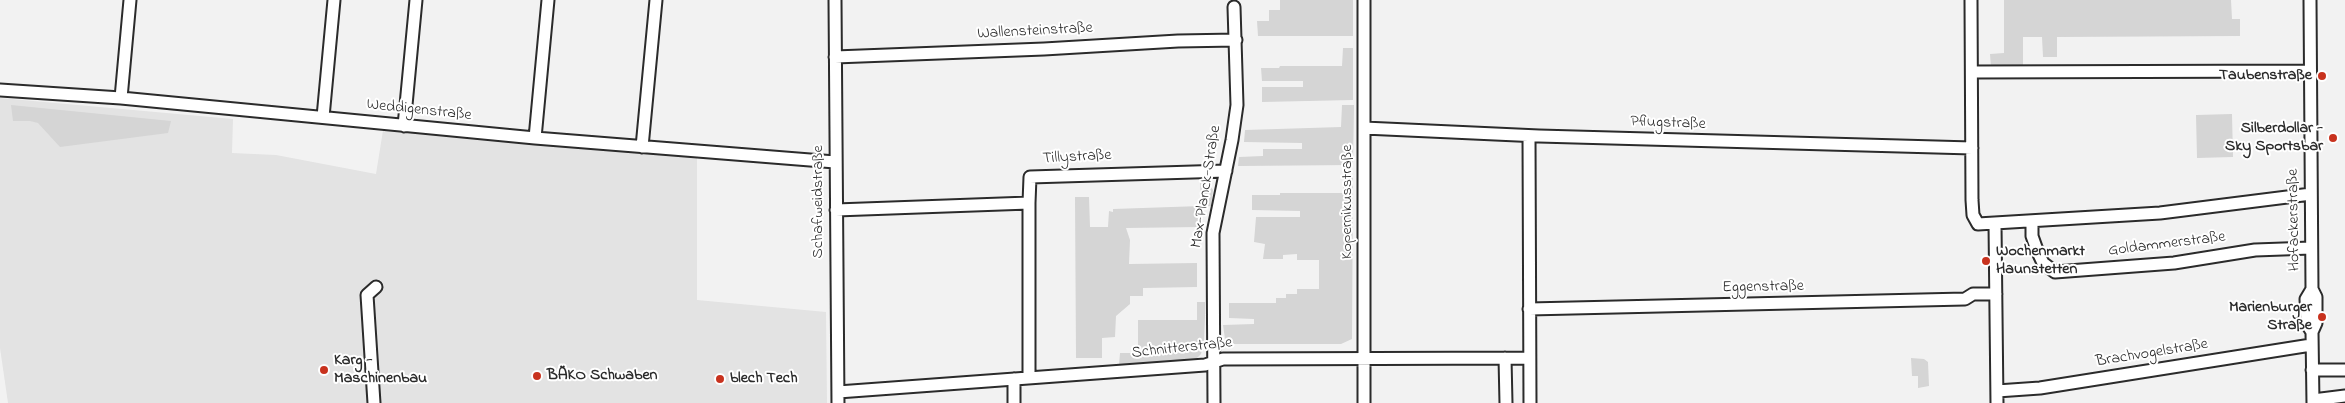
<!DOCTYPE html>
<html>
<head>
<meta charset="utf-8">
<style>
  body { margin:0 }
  canvas { display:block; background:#f2f2f2 }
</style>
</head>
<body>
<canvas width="2345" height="403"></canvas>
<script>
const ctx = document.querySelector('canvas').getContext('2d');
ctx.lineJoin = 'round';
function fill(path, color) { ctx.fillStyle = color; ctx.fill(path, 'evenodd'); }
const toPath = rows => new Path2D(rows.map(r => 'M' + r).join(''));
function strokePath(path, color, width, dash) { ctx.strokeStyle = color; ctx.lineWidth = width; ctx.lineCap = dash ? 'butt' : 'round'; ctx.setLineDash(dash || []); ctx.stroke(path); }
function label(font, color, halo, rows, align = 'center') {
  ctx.font = font + ' "Indie Flower",sans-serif'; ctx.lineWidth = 4; ctx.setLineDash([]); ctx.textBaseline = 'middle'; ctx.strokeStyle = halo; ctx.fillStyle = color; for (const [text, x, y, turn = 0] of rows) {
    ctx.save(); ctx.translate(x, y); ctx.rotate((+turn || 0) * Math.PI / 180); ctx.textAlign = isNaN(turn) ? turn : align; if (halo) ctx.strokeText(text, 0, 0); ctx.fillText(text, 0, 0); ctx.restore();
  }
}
fill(toPath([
  [0,98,233,119,232,153,276,155,376,174,385,118,697,152,697,300,826,312,827,403,8,403,0,348]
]), '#e3e3e3');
fill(toPath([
  [1280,0,1353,0,1353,36,1258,36,1257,21,1269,21,1269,10,1280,10],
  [2004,0,2231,0,2232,19,2240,19,2240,36,2057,37,2057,57,2043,57,2042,37,2023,37,2023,68,1991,68,1990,54,2004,53],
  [1343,48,1353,48,1353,100,1262,102,1262,87,1303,87,1303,81,1262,81,1261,68,1279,68,1280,66,1342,66],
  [11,105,171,121,168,133,60,147,38,123,30,121,13,121],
  [1342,105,1354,105,1353,165,1238,166,1239,157,1263,156,1263,149,1302,149,1302,143,1244,142,1245,130,1341,127],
  [2232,114,2233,157,2197,158,2196,115],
  [1343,175,1353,177,1352,339,1341,344,1231,344,1225,339,1223,325,1254,324,1254,319,1229,318,1229,303,1276,303,1276,298,1286,298,1286,294,1297,294,1297,289,1319,289,1319,260,1297,260,1297,254,1283,255,1283,259,1263,259,1265,244,1254,242,1256,217,1300,217,1300,211,1252,210,1252,195,1280,195,1280,193,1343,193],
  [1200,178,1206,179,1213,190,1211,206,1201,207,1200,227,1126,228,1130,240,1129,264,1197,263,1197,287,1143,288,1143,296,1130,296,1130,304,1116,316,1115,337,1102,338,1102,358,1076,358,1075,197,1089,197,1090,227,1108,227,1109,211,1113,212,1113,209,1201,206],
  [1197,302,1205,302,1205,317,1204,342,1201,354,1196,359,1119,365,1120,353,1138,353,1138,320,1197,320],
  [1911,358,1924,359,1928,362,1929,386,1918,388,1918,376,1912,376]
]), '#d5d5d5');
const minor = toPath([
  [835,0,838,403],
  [1971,0,1972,200,1973,215,1978,224,2160,213,2311,194],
  [2310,0,2312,289,2316,297,2316,323,2312,332,2313,403],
  [835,57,1044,49,1178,41,1236,40],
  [1973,72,2309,71],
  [0,90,121,98,535,138,835,162],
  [121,98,130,0],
  [323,117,334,0],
  [404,126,416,0],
  [1364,128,1539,136,1972,148],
  [1529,136,1530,403],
  [535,138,548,0],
  [642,147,656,0],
  [836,210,1029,203,1030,177,1226,171],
  [2032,222,2032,236,2037,250,2043,263,2055,272,2174,263,2255,250,2311,248],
  [1995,224,1997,403],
  [1529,309,1965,299,1973,294,1996,294],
  [2312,332,2307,324,2306,299,2312,289],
  [1505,358,1506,403],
  [2312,370,2345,370],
  [1029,378,1029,203],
  [1997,391,2040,388,2311,345],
  [838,392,1205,365,1223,359,1529,358],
  [2313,400,2345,396],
  [374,403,367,295,376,287],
  [1014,403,1014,379],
  [1214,403,1213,233,1232,140,1237,105,1234,7],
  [1364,403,1364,0]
]);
strokePath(minor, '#2b2b2b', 15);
strokePath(minor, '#fff', 11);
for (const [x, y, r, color] of [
  [2322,76,5,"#c8321e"],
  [2333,138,5,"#c8321e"],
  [1986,261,5,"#c8321e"],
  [2322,317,5,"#c8321e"],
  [324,370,5,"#c8321e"],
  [537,376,5,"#c8321e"],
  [720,379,5,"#c8321e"]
]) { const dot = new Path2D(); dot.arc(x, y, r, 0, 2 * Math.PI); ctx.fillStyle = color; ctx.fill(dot); strokePath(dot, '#fff', 2); }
label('16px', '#2b2b2b', '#fff', [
  ["Wallensteinstraße",1035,32,-3],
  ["Weddigenstraße",419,111,6],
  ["Pflugstraße",1668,124,2],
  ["Tillystraße",1077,158,-3],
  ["Max-Planck-Straße",1207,187,-81],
  ["Schafweidstraße",819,202,-90],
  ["Kopernikusstraße",1348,202,-90],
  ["Hofackerstraße",2295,220,-91],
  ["Goldammerstraße",2167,245,-7],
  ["Eggenstraße",1763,288,-1],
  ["Schnitterstraße",1182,349,-6],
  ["Brachvogelstraße",2152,354,-9]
]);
label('bold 16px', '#2b2b2b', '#fff', [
  ["Taubenstraße",2312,76,"right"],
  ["Silberdollar -",2323,129,"right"],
  ["Sky Sportsbar",2323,147,"right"],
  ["Wochenmarkt",1996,252],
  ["Haunstetten",1996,270],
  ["Marienburger",2312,308,"right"],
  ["Straße",2312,326,"right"],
  ["Karg -",334,361],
  ["Maschinenbau",334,379],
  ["BÄKO Schwaben",547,376],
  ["blech Tech",730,379]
], 'left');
</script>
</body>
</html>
